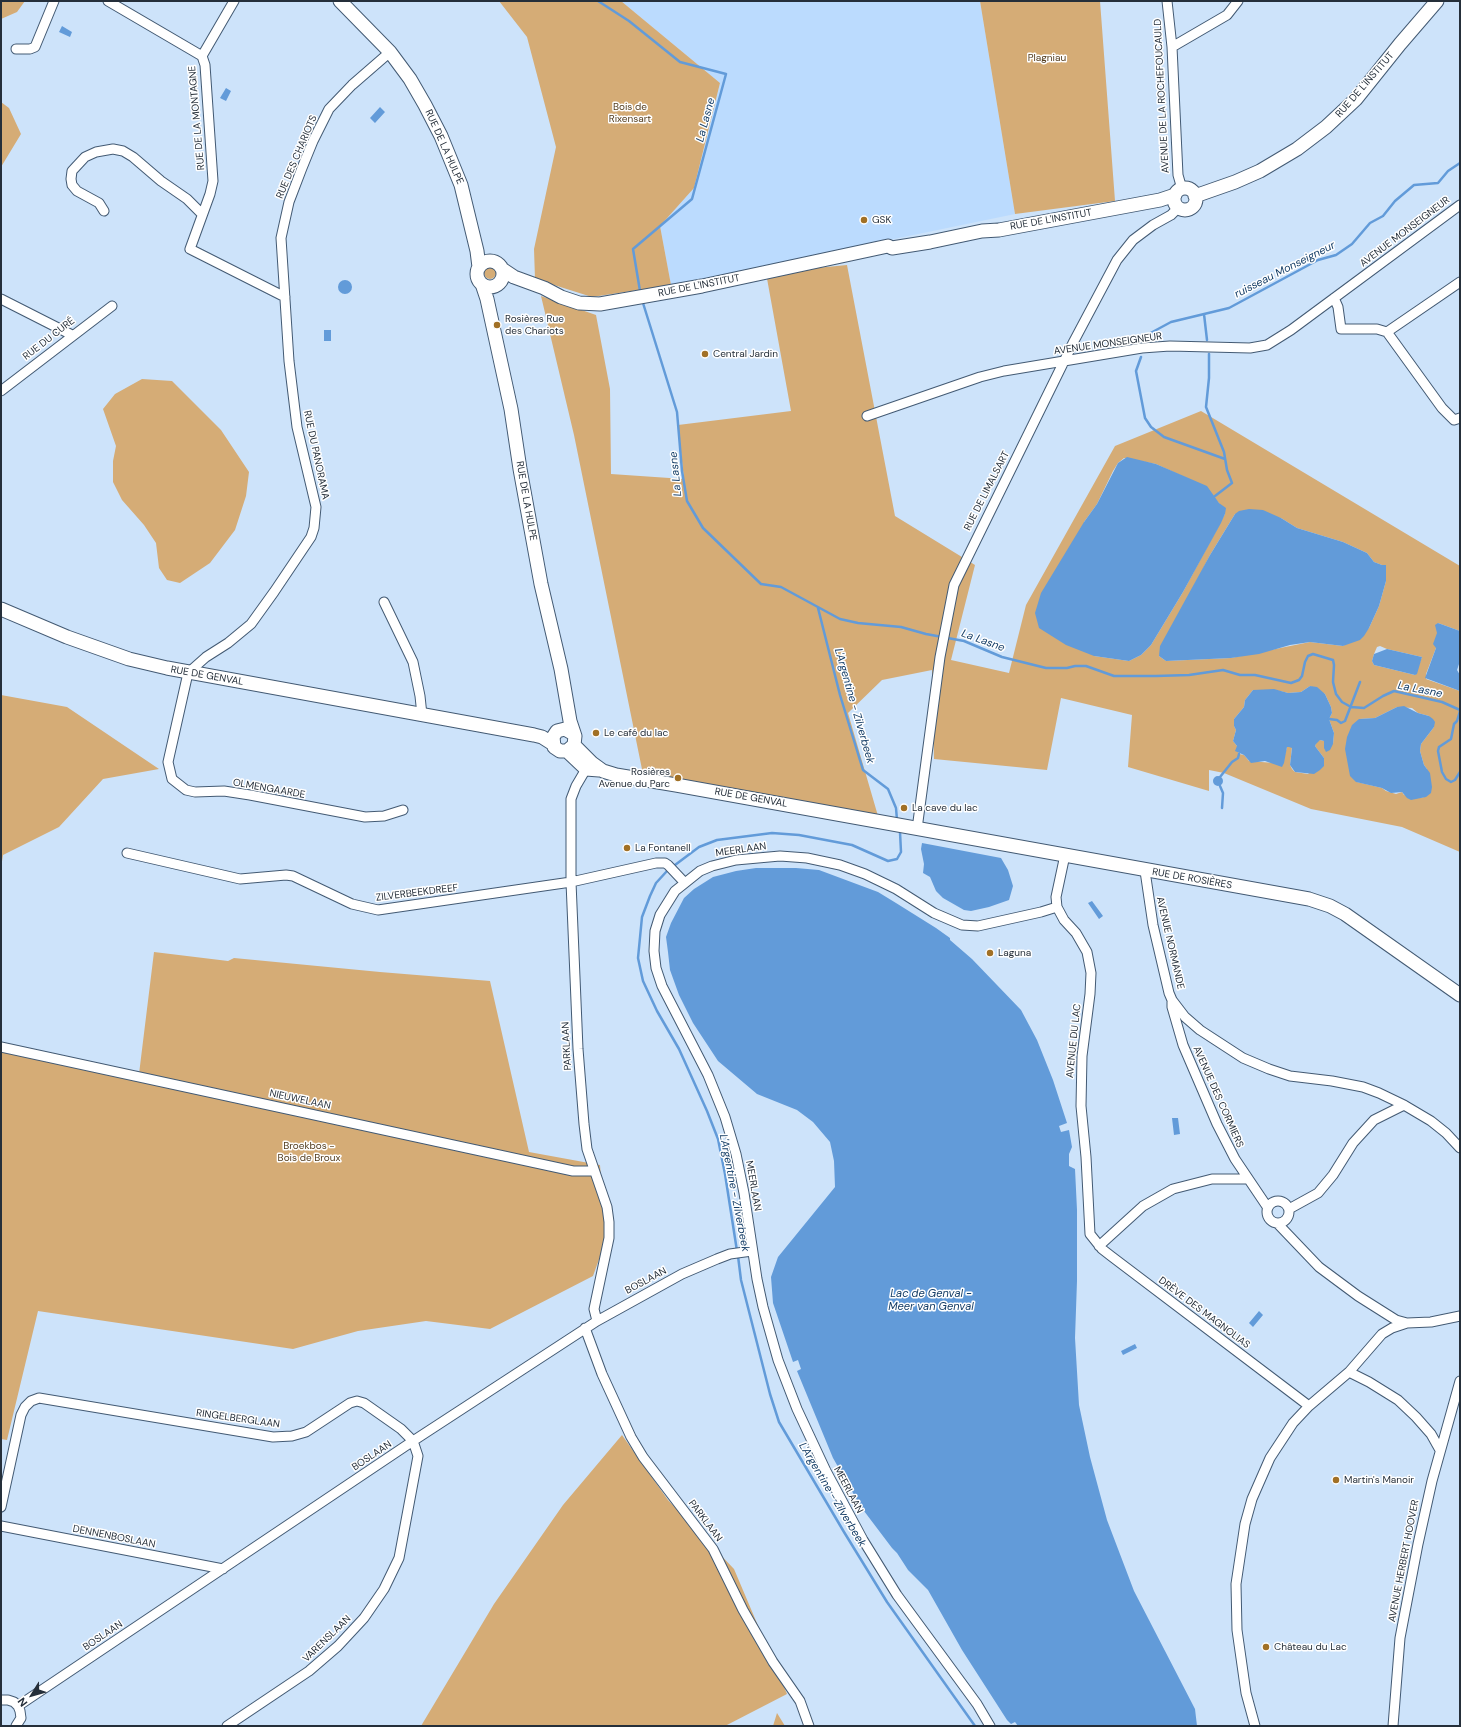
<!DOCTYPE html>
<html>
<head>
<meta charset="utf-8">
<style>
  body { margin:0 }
  #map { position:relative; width:1461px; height:1727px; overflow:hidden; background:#cde3fa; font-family:"DM Sans",sans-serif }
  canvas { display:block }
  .frame { position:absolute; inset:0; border:2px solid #252f3a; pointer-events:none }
  .north { position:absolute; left:12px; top:1675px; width:40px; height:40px; -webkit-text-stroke:3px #fff; paint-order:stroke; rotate:233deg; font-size:11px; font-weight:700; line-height:16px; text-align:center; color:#252f3a }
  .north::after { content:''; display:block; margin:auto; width:14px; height:18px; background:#252f3a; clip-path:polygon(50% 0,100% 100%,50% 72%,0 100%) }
</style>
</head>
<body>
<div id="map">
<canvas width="1461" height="1727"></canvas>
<div class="frame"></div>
<div class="north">N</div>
</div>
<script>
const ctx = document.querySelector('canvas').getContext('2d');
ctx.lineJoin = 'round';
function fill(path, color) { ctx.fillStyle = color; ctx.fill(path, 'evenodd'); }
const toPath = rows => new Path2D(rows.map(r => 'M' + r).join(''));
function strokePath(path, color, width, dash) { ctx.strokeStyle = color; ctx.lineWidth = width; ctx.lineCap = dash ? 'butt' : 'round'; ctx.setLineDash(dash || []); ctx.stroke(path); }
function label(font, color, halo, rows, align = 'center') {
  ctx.font = font + ' "DM Sans",sans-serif'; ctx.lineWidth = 3; ctx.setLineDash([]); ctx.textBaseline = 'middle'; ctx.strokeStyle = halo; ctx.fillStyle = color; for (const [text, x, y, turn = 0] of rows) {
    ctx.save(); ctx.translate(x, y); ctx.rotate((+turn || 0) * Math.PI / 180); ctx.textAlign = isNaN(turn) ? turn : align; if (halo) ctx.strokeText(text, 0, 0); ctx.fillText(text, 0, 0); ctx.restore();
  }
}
fill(toPath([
  [621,1,980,1,1015,214,671,285,660,226,694,188,720,83]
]), '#bbdbfe');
fill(toPath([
  [1,1,25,1,17,12,1,19],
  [499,1,621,1,720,83,694,188,660,226,671,285,592,297,535,279,534,249,556,147,527,37],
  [980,1,1100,1,1115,201,1015,214],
  [1,102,9,108,21,134,1,167],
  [847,265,895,516,975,565,951,660,1009,673,1026,605,1115,446,1201,411,1460,566,1460,631,1438,623,1436,648,1426,674,1426,679,1460,691,1460,852,1402,827,1311,809,1224,773,1209,770,1209,791,1128,767,1132,715,1061,698,1047,770,934,759,932,670,882,680,848,713,878,816,645,784,574,435,541,296,596,315,610,389,611,474,684,479,678,425,791,411,766,273],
  [1124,458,1156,464,1180,475,1219,503,1225,514,1183,592,1151,645,1141,655,1129,661,1094,656,1084,522,1097,504,1113,471,1118,463],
  [1235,514,1281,518,1297,528,1343,542,1367,553,1374,562,1382,565,1386,565,1386,581,1379,606,1369,628,1343,646,1310,642,1231,658,1166,661,1159,656,1210,555],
  [1380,646,1387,649,1422,657,1415,675,1374,665,1372,661,1374,654,1377,647],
  [1310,686,1325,694,1331,707,1332,713,1329,719,1334,733,1333,744,1325,745,1324,741,1320,740,1317,741,1315,746,1324,758,1308,774,1295,772,1292,769,1290,765,1292,747,1287,747,1285,754,1274,763,1249,761,1244,755,1239,754,1237,746,1233,741,1236,730,1234,726,1234,719,1244,707,1245,700,1253,690,1280,691,1288,693,1301,692],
  [1397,707,1412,708,1418,713,1429,716,1434,727,1421,744,1420,751,1424,765,1427,769,1424,797,1421,798,1404,795,1402,792,1396,794,1386,791,1382,788,1357,782,1359,719,1375,718],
  '484 273a6 6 0 1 1 12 0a6 6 0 1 1-12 0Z',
  [142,379,172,381,221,430,249,472,246,496,235,530,210,563,180,583,167,580,159,568,156,543,144,525,122,500,113,482,113,461,116,446,103,409,115,394],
  [1,695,67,707,159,769,103,779,59,827,3,855,1,868],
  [154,952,228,961,234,958,380,972,490,981,529,1152,600,1165,606,1240,593,1276,490,1329,426,1321,358,1331,293,1349,38,1311,7,1440,1,1439,1,1045,139,1074],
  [622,1435,668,1500,734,1569,787,1694,725,1726,421,1726,494,1604,563,1505],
  [777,1713,785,1726,773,1726]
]), '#d5ac76');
fill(toPath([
  [62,26,72,32,70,37,59,32],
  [226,88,231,91,226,101,220,98],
  [380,107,385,112,375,123,370,118],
  '338 287a7 7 0 1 1 14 0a7 7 0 1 1-14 0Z',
  [324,330,331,330,331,341,324,341],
  [1127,457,1156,464,1207,486,1219,503,1226,508,1225,514,1221,523,1183,592,1151,645,1141,655,1129,661,1094,656,1066,645,1039,628,1035,613,1041,593,1084,522,1097,504,1118,463],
  [1249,509,1263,510,1281,518,1297,528,1343,542,1367,553,1374,562,1382,565,1386,565,1386,581,1379,606,1369,628,1364,636,1360,640,1343,646,1310,642,1290,645,1259,654,1231,658,1166,661,1159,656,1160,646,1210,555,1235,514,1239,511],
  [1438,623,1460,631,1460,661,1457,670,1460,675,1460,691,1425,678,1436,648,1433,644,1437,633,1435,625],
  [1387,649,1422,657,1417,674,1415,675,1374,665,1372,661,1374,654],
  [1310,686,1317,687,1325,694,1331,707,1332,713,1329,719,1334,733,1333,744,1330,750,1326,752,1324,748,1324,741,1320,740,1316,744,1315,746,1324,758,1324,766,1320,770,1314,774,1295,772,1290,765,1292,748,1289,747,1287,747,1284,763,1282,767,1265,761,1251,763,1244,755,1235,751,1237,746,1233,741,1236,730,1234,726,1234,719,1244,707,1245,700,1253,690,1274,689,1288,693,1301,692],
  [1404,706,1418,713,1429,716,1433,719,1435,722,1434,727,1421,744,1420,751,1424,765,1430,773,1432,787,1431,793,1426,797,1411,800,1407,798,1402,792,1391,793,1382,788,1356,782,1350,776,1345,749,1347,737,1352,725,1359,719,1375,718,1397,707],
  '1213 781a5 5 0 1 1 10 0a5 5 0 1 1-10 0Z',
  [922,843,1001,858,1008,870,1013,886,1009,900,989,907,971,911,964,910,943,898,936,891,930,877,923,873,924,864,921,849],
  [756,868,796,868,819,870,878,892,896,903,936,928,950,938,950,940,972,959,1021,1010,1037,1040,1053,1080,1067,1123,1059,1126,1061,1132,1069,1130,1072,1147,1069,1154,1069,1166,1075,1169,1077,1210,1077,1281,1075,1338,1079,1405,1090,1457,1107,1520,1134,1591,1195,1709,1197,1726,1018,1726,1015,1722,1011,1724,1007,1720,962,1650,928,1590,908,1570,897,1553,892,1548,861,1507,833,1458,797,1371,801,1369,798,1360,793,1362,773,1303,771,1277,778,1257,835,1187,834,1161,830,1142,813,1122,797,1110,757,1094,718,1061,693,1023,679,995,670,970,668,952,666,937,671,923,684,898,694,889,713,877,736,871],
  [1092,901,1103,916,1099,919,1088,903],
  [1172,1118,1178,1118,1180,1134,1174,1135],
  [1259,1311,1263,1315,1253,1327,1249,1323],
  [1135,1344,1137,1348,1123,1355,1121,1351]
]), '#629bd9');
strokePath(toPath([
  [598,1,629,21,680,62,726,74,692,199,633,249,640,291],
  [643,303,677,412,682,471,687,501,703,528,761,584,781,587,840,619,858,623,901,627,926,634,964,641,1002,657,1046,668,1067,668,1075,666,1086,666,1114,676,1156,676,1189,675,1223,670,1240,675,1255,675,1291,683,1299,680,1302,676,1305,662,1308,656,1313,654,1333,660,1334,665,1333,682,1336,694,1342,702,1351,707,1364,708,1383,696,1394,691,1442,702,1460,710],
  [1204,314,1207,340],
  [1143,341,1145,336,1171,322,1229,308,1318,260,1336,255,1352,244,1370,223,1383,216,1395,201,1414,185,1438,183,1448,171,1460,163],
  [1209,354,1209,378,1206,407,1224,452,1227,470,1232,483,1215,496],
  [1141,357,1136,371,1145,418,1151,427,1164,437,1225,459],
  [818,608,840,695,863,770,888,789,896,808,897,820],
  [1460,711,1457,721,1454,724,1451,739,1439,747,1438,751,1442,772,1446,779,1451,782,1455,780,1460,772],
  [1329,719,1337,720,1341,723,1345,721,1360,682],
  [1220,777,1232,762,1238,758,1239,754],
  [1220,786,1223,793,1222,808],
  [737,1251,725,1174,718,1139,707,1111,679,1049,657,1011,643,981,638,958,642,917,650,896,656,883,667,871,699,847,717,840,772,833,799,835,852,845,888,861,897,859,901,852,900,832],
  [738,1256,741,1280,770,1394,779,1422,844,1532,887,1602,975,1726]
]), '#629bd9', 2.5);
const street = toPath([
  [108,1,202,56,205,65,213,181,210,194,190,249,285,297],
  [1167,1,1172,47,1178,175,1182,189],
  [1172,47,1227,15,1238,1],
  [16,49,30,49,35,47,54,1],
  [390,52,352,85,329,109,313,141,302,168,289,202,281,238,289,361,297,427,316,507,314,528,311,537,274,592,251,624,228,643,206,657,188,673,168,762,172,779,186,790,195,792,224,791,250,795,365,817,384,816,403,810],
  [202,56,234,1],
  [104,211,99,203,77,191,72,185,71,179,72,171,85,157,96,152,113,149,123,151,133,157,161,181,187,199,202,214],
  [1460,282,1387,332,1442,408,1454,420,1460,418],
  [1334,298,1338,307,1341,329,1377,329,1387,332],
  [1,299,72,335],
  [1,391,112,306],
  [867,416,980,377,1004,371,1142,348,1170,346,1250,348,1267,345,1291,330,1460,205],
  [384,602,413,662,420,696,422,715],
  [586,769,576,786,571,799,571,882,578,1049,584,1124,587,1149,607,1207,609,1222,609,1238,594,1309,597,1321],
  [917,829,940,657,954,585,1074,341,1117,260,1133,240,1153,225,1171,215,1178,208],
  [127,853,240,879,286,875,293,876,352,904,378,910,571,882,656,863,665,863,668,865,684,882],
  [1065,855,1056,897,1057,907,1064,920,1076,933,1087,952,1091,973,1090,994,1082,1056,1081,1106,1086,1157,1090,1234,1102,1249,1111,1256,1309,1406],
  [1145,871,1153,925,1169,993,1172,1000,1185,1017,1200,1030,1243,1058,1269,1069,1290,1076,1332,1081,1363,1087,1379,1093,1404,1105,1431,1121,1446,1133,1460,1148],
  [1172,1002,1172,1007,1183,1045,1217,1124,1235,1159,1268,1208],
  [1,1047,573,1171,594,1171],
  '1267 1212a11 11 0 1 1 22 0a11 11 0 1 1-22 0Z',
  [1289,1209,1318,1193,1333,1175,1353,1143,1374,1120,1404,1105],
  [1277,1223,1319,1267,1358,1296,1396,1320,1407,1323,1431,1322,1460,1316],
  [1099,1246,1143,1206,1173,1189,1212,1179,1247,1179],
  [585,1328,602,1374,631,1437,643,1457,713,1549,743,1610,773,1662,800,1701,809,1726],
  [1349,1372,1369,1382,1398,1400,1416,1417,1431,1434,1440,1450],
  [1,1507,21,1415,25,1407,31,1401,39,1398,273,1437,292,1436,306,1432,350,1403,357,1401,364,1403,401,1429,413,1441,418,1456,399,1558,384,1589,364,1618,338,1646,309,1671,227,1726],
  [1,1526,223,1569],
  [1,1700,8,1700,14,1702,18,1706,20,1711,21,1718,16,1726],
  [18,1706,413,1441,597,1321,682,1274,717,1259,730,1254,752,1251],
  [990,1726,977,1704,897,1595,863,1540,826,1471,797,1409,778,1360,763,1307,757,1279,744,1193,736,1154,725,1117,708,1075,662,986,656,968,654,951,655,931,660,915,675,891,700,871,712,866,736,860,780,856,807,858,840,865,865,874,896,889,934,913,962,925,978,926,1041,912,1057,907],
  [1255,1726,1246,1693,1237,1630,1236,1584,1245,1524,1252,1499,1270,1458,1293,1423,1309,1406,1349,1372,1382,1334,1392,1328,1407,1323],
  [1393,1726,1400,1638,1418,1544,1432,1481,1460,1381]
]);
const secondary = toPath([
  [340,1,390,52,410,79,425,105,441,136,461,185,477,251,479,267],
  '1174 199a11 11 0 1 1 22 0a11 11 0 1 1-22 0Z',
  [1195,196,1235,182,1260,171,1297,149,1326,127,1356,99,1400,44,1437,1],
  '477 274a13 13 0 1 1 26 0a13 13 0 1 1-26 0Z',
  [502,269,514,277,544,288,561,297,579,303,600,304,702,286,888,246,892,248,930,242,982,231,999,230,1160,200,1175,195],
  [482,284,487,299,511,409,520,469,541,584,561,669,570,721,575,736,574,745,567,751,560,751,554,747,553,737,557,731,565,729,572,733],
  [1,609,67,637,129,659,167,668,534,735,542,737,553,744],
  [574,745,592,763,603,771,616,775,676,785,1309,899,1330,906,1345,914,1460,995],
  [567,751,586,769,599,770]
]);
strokePath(street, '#435a73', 11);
strokePath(secondary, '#435a73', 15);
strokePath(street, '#fff', 9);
strokePath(secondary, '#fff', 13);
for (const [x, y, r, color] of [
  [864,220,4,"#a17025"],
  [497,325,4,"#a17025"],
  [705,354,4,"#a17025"],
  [596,733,4,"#a17025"],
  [678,778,4,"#a17025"],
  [904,808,4,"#a17025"],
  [627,848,4,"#a17025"],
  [990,953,4,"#a17025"],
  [1336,1480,4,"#a17025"],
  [1266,1647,4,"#a17025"]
]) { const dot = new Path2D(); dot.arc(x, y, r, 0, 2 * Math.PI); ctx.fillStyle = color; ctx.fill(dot); strokePath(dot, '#fff', 1.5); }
label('10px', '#533c1d', '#fff', [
  ["Plagniau",1047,58],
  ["Bois de",630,107],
  ["Rixensart",630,119],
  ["Broekbos -",309,1146],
  ["Bois de Broux",309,1158]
]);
label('10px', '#252f3a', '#fff', [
  ["RUE DE L'INSTITUT",1365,85,-49],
  ["AVENUE DE LA ROCHEFOUCAULD",1162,96,-93],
  ["RUE DE LA MONTAGNE",197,118,-95],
  ["RUE DE LA HULPE",444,147,66],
  ["RUE DES CHARIOTS",297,157,-67],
  ["RUE DE L'INSTITUT",1051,220,-10],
  ["AVENUE MONSEIGNEUR",1405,232,-37],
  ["RUE DE L'INSTITUT",699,286,-11],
  ["RUE DU CURÉ",49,339,-38],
  ["AVENUE MONSEIGNEUR",1108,344,-8],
  ["RUE DU PANORAMA",316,455,78],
  ["RUE DE LIMALSART",987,491,-63],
  ["RUE DE LA HULPE",526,501,80],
  ["RUE DE GENVAL",207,676,10],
  ["OLMENGAARDE",269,789,10],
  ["RUE DE GENVAL",751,798,10],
  ["MEERLAAN",741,850,-8],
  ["RUE DE ROSIÈRES",1192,879,10],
  ["ZILVERBEEKDREEF",417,893,-7],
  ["AVENUE NORMANDE",1170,943,77],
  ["AVENUE DU LAC",1074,1041,-84],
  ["PARKLAAN",567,1046,-93],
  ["AVENUE DES CORMIERS",1218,1097,66],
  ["NIEUWELAAN",300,1100,12],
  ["MEERLAAN",753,1186,80],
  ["BOSLAAN",646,1281,-28],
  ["DRÈVE DES MAGNOLIAS",1204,1313,37],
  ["RINGELBERGLAAN",238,1419,8],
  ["BOSLAAN",372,1456,-34],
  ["MEERLAAN",848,1490,62],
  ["PARKLAAN",705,1521,53],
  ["DENNENBOSLAAN",114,1537,11],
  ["AVENUE HERBERT HOOVER",1404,1561,-79],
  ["BOSLAAN",103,1636,-34],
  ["VARENSLAAN",327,1639,-44]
]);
label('10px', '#252f3a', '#fff', [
  ["GSK",872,220],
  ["Rosières Rue",505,319],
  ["des Chariots",505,331],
  ["Central Jardin",713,354],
  ["Le café du lac",604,733],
  ["Rosières",670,772,"right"],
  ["Avenue du Parc",670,784,"right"],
  ["La cave du lac",912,808],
  ["La Fontanell",635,848],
  ["Laguna",998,953],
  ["Martin's Manoir",1344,1480],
  ["Château du Lac",1274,1647]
], 'left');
label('italic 11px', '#153e67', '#fff', [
  ["La Lasne",706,120,-75],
  ["ruisseau Monseigneur",1285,270,-27],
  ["La Lasne",676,474,-96],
  ["La Lasne",983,641,20],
  ["La Lasne",1420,690,11],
  ["L'Argentine - Zilverbeek",854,706,74],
  ["L'Argentine - Zilverbeek",734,1193,79],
  ["Lac de Genval -",931,1294],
  ["Meer van Genval",931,1307],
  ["L'Argentine - Zilverbeek",832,1495,59]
]);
</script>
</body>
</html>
